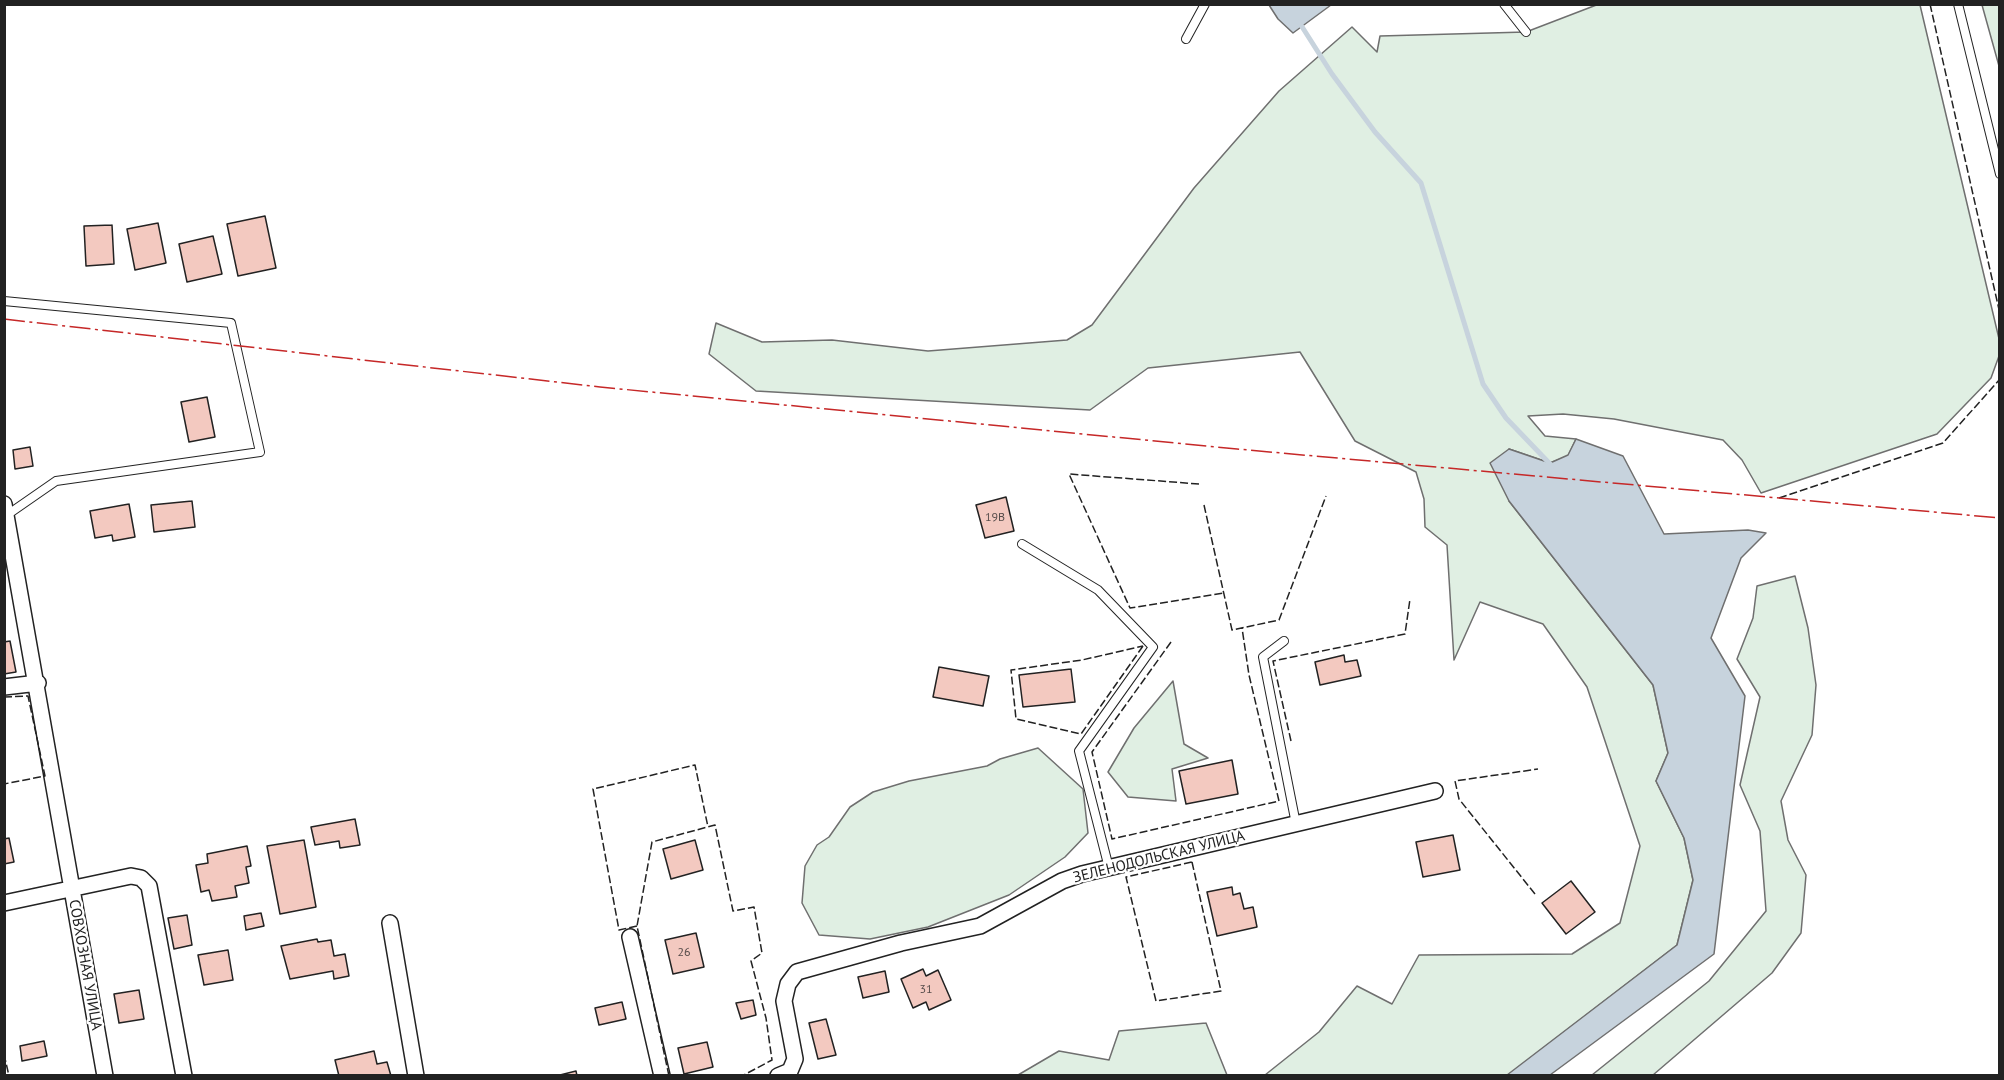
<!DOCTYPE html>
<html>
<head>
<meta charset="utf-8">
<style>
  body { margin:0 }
  #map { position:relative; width:2004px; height:1080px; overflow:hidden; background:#fff; font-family:"PT Sans",sans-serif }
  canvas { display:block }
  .frame { position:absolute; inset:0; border:6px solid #222; pointer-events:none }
</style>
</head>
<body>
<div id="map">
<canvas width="2004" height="1080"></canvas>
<div class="frame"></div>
</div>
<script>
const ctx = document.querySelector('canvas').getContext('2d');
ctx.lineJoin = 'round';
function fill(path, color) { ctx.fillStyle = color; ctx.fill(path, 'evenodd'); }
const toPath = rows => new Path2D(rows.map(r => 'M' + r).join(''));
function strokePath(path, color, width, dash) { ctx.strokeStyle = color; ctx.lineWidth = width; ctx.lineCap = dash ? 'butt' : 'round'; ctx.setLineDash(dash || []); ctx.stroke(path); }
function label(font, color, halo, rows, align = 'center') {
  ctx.font = font + ' "PT Sans",sans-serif'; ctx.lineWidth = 4.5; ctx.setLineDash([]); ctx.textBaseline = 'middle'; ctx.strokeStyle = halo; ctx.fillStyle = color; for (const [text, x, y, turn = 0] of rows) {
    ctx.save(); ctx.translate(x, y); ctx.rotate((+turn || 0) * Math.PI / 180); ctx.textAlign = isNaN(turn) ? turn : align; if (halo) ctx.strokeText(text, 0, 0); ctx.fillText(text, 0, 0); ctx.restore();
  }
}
const green = toPath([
  [1599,4,1920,5,2000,343,1999,356,1991,378,1937,434,1761,493,1742,460,1723,440,1614,419,1563,414,1528,416,1545,436,1576,439,1568,456,1550,463,1509,449,1509,501,1653,685,1668,753,1656,781,1684,838,1693,880,1677,945,1507,1076,1265,1075,1319,1032,1357,986,1392,1004,1419,955,1572,954,1620,923,1640,846,1587,687,1543,624,1480,602,1454,660,1447,545,1425,527,1424,499,1416,472,1355,441,1300,352,1148,368,1090,410,756,391,709,354,716,323,762,342,832,340,928,351,1067,340,1092,325,1194,188,1279,91,1352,27,1377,52,1380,36,1526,32,1599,4],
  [1982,5,1999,5,1999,66,1982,5],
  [1795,576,1808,628,1816,685,1812,735,1781,801,1788,840,1806,875,1801,933,1772,973,1653,1075,1592,1075,1709,981,1766,911,1760,831,1740,785,1760,697,1737,659,1753,618,1757,586,1795,576],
  [1173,681,1184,744,1208,758,1172,769,1176,801,1128,797,1108,772,1134,728,1173,681],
  [1038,748,1083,789,1088,833,1065,857,1009,895,928,927,870,939,819,935,802,903,805,866,817,845,829,837,850,807,873,792,909,781,987,766,1000,759,1038,748],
  [1206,1023,1227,1075,1018,1075,1059,1051,1109,1060,1119,1031,1206,1023]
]);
fill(green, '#e0efe3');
strokePath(green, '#6f6f6f', 1.5);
const water = toPath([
  [1269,5,1331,5,1293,33,1278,19,1269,5],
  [1576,439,1623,456,1664,534,1748,530,1766,533,1741,558,1711,638,1745,696,1714,954,1550,1075,1507,1075,1677,945,1693,880,1684,838,1656,781,1668,753,1653,685,1509,501,1490,463,1509,449,1550,463,1568,455,1576,439]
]);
fill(water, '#c7d3dd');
strokePath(water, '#6f6f6f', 1.5);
strokePath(toPath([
  [1299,22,1332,74,1375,132,1421,183,1483,384,1506,418,1552,466]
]), '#c7d3dd', 5);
const building = toPath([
  [265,216,276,268,238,276,227,224,265,216],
  [158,223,166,263,135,270,127,229,158,223],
  [112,225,114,264,86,266,84,226,112,225],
  [213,236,222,274,187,282,179,244,213,236],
  [207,397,215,437,189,442,181,402,207,397],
  [30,447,33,466,15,469,13,450,30,447],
  [1006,497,1014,531,985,538,976,505,1006,497],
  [192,501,195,527,154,532,151,505,192,501],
  [129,504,135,537,113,541,112,535,95,538,90,511,129,504],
  [10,641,16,672,4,674,4,642,10,641],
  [1344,655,1345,662,1357,660,1361,676,1320,685,1315,662,1344,655],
  [939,667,989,676,983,706,933,697,939,667],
  [1071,669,1075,702,1023,707,1019,675,1071,669],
  [1232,760,1238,794,1186,804,1179,771,1232,760],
  [355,819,360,845,340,848,339,841,315,845,311,827,355,819],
  [1453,835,1460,870,1423,877,1416,842,1453,835],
  [9,838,14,862,4,864,4,839,9,838],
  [304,840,316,907,280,914,267,846,304,840],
  [695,840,703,870,671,879,663,849,695,840],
  [247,846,251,866,246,867,249,883,235,886,237,897,212,901,209,890,201,892,196,865,208,863,207,854,247,846],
  [1571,881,1595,912,1566,934,1542,903,1571,881],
  [1232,887,1233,895,1240,893,1244,909,1253,907,1257,927,1217,936,1207,892,1232,887],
  [261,913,264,926,246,930,244,916,261,913],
  [187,915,192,945,174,949,168,918,187,915],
  [696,933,704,967,673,974,665,940,696,933],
  [317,939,318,942,331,940,334,956,345,954,349,976,334,979,333,971,290,979,281,946,317,939],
  [228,950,233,980,204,985,198,955,228,950],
  [923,969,926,976,938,970,951,1000,929,1010,926,1002,913,1008,901,979,923,969],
  [885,971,889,992,863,998,858,977,885,971],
  [139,990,144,1019,119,1023,114,994,139,990],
  [753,1000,756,1015,741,1019,736,1003,753,1000],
  [622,1002,626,1019,599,1025,595,1008,622,1002],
  [826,1019,836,1055,818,1059,809,1023,826,1019],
  [44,1041,47,1056,22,1061,20,1046,44,1041],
  [707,1042,713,1067,684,1074,678,1048,707,1042],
  [374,1051,377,1064,387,1062,391,1076,339,1076,335,1060,374,1051],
  [576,1071,577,1076,556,1076,576,1071]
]);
fill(building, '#f3c9c0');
strokePath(building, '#222', 1.5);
const service = toPath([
  [1504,4,1526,32],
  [1958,4,2000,174],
  [1186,39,1205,4],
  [4,301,231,323,260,452,56,481,7,515],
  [1022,544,1098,590,1153,647,1079,751,1109,868],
  [1284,641,1263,657,1296,824]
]);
const minor = toPath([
  [4,504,105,1076],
  [4,687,38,683],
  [4,903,131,876,141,878,149,886,184,1076],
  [390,923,416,1076],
  [630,937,662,1076],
  [778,1076,790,1071,795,1059,784,1001,788,984,797,972,901,943,980,926,1062,881,1082,874,1435,791]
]);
strokePath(service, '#222', 10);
strokePath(minor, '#222', 18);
strokePath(service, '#fff', 8);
strokePath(minor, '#fff', 15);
strokePath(toPath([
  [1930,4,2000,314],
  [1199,484,1069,474,1130,608,1224,593],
  [1779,498,1943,443,2000,379],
  [1204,505,1232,630,1279,620,1326,496],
  [1171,642,1092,752,1112,839,1279,801,1249,675,1242,628],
  [1143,646,1081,734,1016,719,1011,670,1082,660,1143,646],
  [4,697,28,696,45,776,4,784],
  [1291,741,1273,661,1405,634,1410,599],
  [1192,862,1221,991,1156,1001,1126,877,1192,862],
  [1535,894,1459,799,1455,781,1538,769],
  [637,926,619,930,593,789,695,765,708,827],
  [4,1054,9,1076],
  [669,1076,637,926,652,842,715,825,733,911,754,907,762,953,751,961,766,1018,772,1060,742,1076]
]), '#222', 1.5, [8, 3]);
strokePath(toPath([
  [4,319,600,387,1237,449,2000,518]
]), '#c62828', 1.5, [21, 4.5, 3, 4.5]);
label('12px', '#564c4a', null, [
  ["19В",995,518],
  ["26",684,953],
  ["31",926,990]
]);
label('15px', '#222', '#fff', [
  ["ЗЕЛЕНОДОЛЬСКАЯ УЛИЦА",1159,857,-14],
  ["СОВХОЗНАЯ УЛИЦА",85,965,80]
]);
</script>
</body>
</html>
